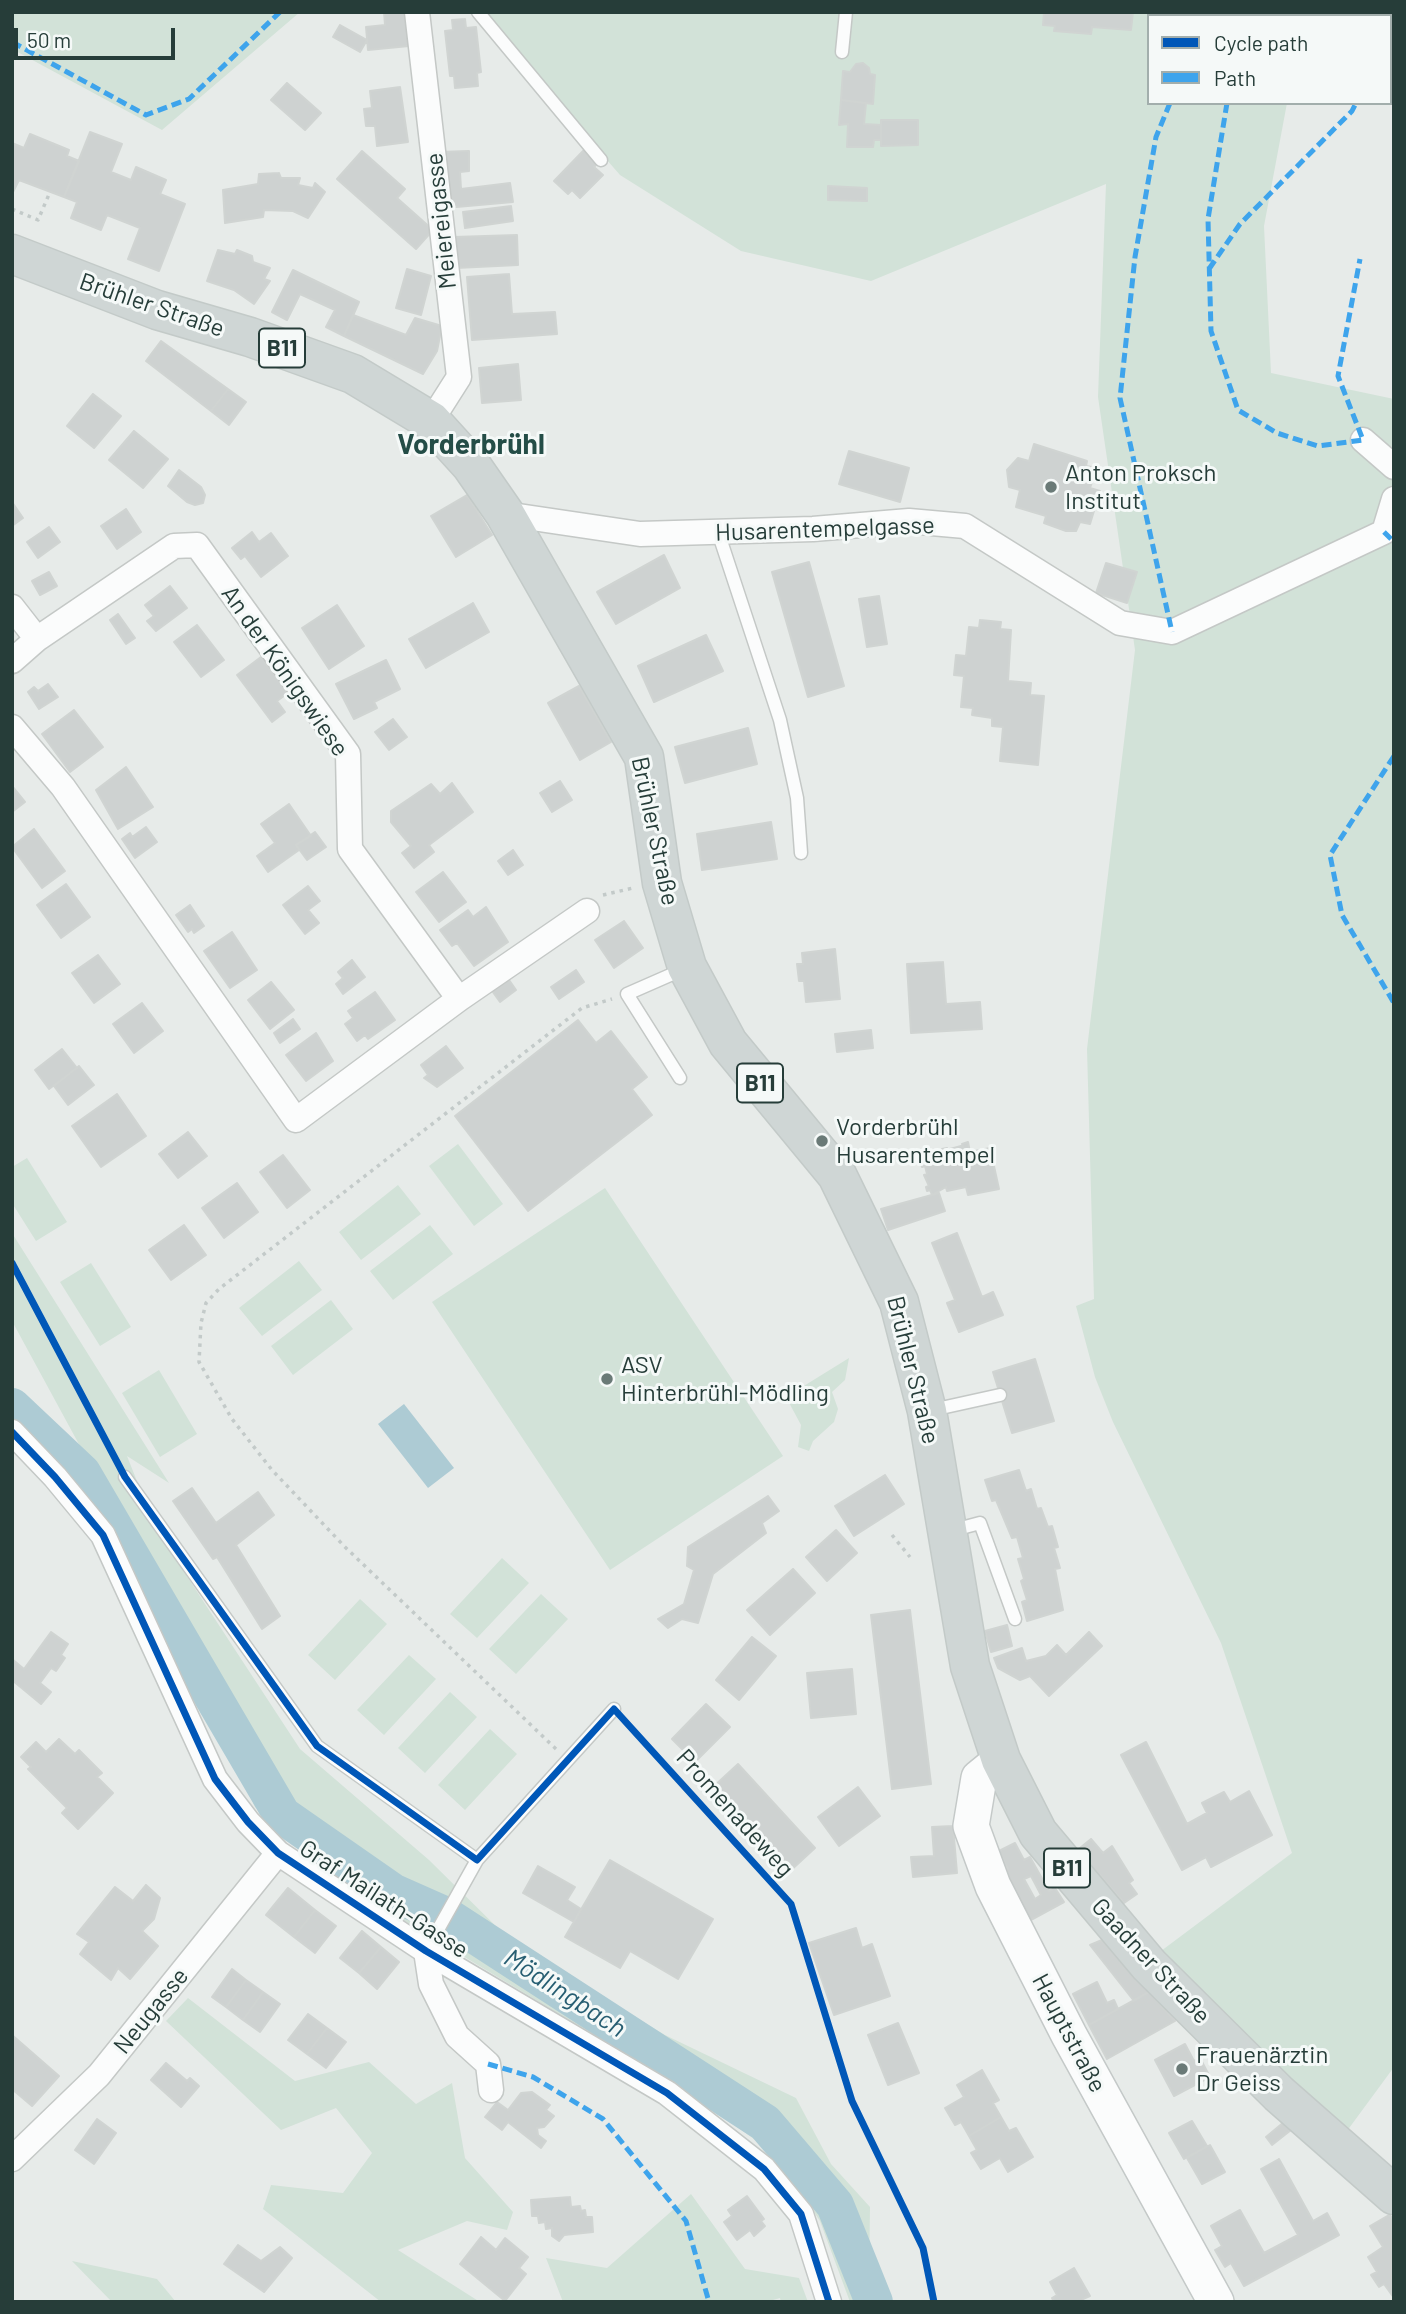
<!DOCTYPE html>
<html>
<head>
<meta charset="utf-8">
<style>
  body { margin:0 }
  #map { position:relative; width:1406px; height:2314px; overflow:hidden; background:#e7ebe9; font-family:Barlow,sans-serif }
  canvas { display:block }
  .frame { position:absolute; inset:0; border:14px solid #263d39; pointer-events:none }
  .legend { position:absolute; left:1147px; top:14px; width:245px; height:91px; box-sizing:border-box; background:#f5f9f8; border:2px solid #a2aeac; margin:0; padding:9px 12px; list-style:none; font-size:21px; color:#263d39 }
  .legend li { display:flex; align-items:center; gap:14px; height:35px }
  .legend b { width:35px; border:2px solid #a2aeac }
  .scale { position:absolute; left:14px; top:28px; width:161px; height:32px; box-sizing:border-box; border:4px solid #263d39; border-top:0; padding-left:9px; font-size:21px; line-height:24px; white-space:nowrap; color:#263d39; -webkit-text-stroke:5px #f5f9f8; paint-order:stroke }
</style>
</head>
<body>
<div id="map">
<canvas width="1406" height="2314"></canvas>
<div class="frame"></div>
<ul class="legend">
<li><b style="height:9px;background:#0057b8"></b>Cycle path</li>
<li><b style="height:9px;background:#3ea4ec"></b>Path</li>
</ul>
<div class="scale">50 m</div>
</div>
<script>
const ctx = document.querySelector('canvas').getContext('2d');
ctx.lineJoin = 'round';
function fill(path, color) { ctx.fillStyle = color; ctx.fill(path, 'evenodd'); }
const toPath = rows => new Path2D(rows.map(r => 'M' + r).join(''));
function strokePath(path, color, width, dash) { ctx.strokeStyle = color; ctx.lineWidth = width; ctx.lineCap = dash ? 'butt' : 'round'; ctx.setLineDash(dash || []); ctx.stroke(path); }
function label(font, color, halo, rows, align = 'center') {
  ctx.font = font + ' Barlow,sans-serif'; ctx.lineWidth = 6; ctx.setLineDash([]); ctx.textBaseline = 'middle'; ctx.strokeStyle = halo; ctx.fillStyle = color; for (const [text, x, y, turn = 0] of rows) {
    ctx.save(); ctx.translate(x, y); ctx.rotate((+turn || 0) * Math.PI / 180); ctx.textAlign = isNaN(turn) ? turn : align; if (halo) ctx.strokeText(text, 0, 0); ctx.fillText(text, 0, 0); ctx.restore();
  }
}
fill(toPath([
  [12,12,300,12,162,130,12,49],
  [478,12,1310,12,1309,16,1149,16,1149,103,1287,103,1264,226,1271,373,1394,399,1394,2067,1344,2135,1157,1954,1292,1853,1221,1643,1113,1422,1095,1377,1076,1306,1094,1299,1087,1049,1135,650,1098,397,1106,184,871,281,741,251,620,175],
  [458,1144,503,1204,474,1226,429,1166],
  [27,1158,67,1222,36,1241,12,1203,12,1167],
  [398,1185,421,1214,361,1260,339,1232],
  [605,1188,783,1456,610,1570,432,1302],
  [430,1225,453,1254,393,1300,370,1271],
  [12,1233,169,1483,127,1456,156,1529,300,1749,429,1860,513,1943,665,2035,796,2098,831,2164,870,2207,869,2279,889,2302,850,2302,820,2221,776,2155,689,2092,378,1905,255,1807,100,1483,12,1321],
  [299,1261,322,1290,262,1336,239,1308],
  [91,1263,131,1327,100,1346,60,1282],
  [331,1300,353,1329,293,1375,271,1346],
  [849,1358,845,1380,832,1392,838,1409,834,1422,813,1441,809,1451,798,1447,801,1425,786,1397],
  [159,1370,197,1434,160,1457,122,1393],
  [502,1558,529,1583,477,1638,450,1614],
  [541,1594,568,1619,516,1674,489,1649],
  [360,1599,387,1624,335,1680,308,1655],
  [409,1655,436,1679,384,1735,357,1710],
  [450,1692,477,1717,425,1773,398,1748],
  [490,1729,517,1754,465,1810,438,1785],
  [188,1998,295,2081,369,2062,416,2104,452,2083,465,2158,513,2212,507,2230,467,2221,398,2250,480,2302,381,2302,263,2209,271,2185,343,2193,372,2153,336,2108,281,2130,166,2021],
  [691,2194,745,2269,799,2278,808,2302,781,2302,780,2298,766,2302,563,2302,546,2258,607,2268],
  [72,2261,157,2279,176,2302,112,2302]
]), '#d2e2d8');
fill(toPath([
  [404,1404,454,1468,428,1488,378,1424]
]), '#adcbd4');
strokePath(toPath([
  [12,1407,82,1473,282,1815,394,1893,446,1916,765,2123,835,2205,874,2302]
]), '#adcbd4', 38);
const building = toPath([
  [384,12,405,12,409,46,368,50,366,27,385,25,384,12],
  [1044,12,1133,12,1131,30,1092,27,1091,34,1054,31,1055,26,1043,25,1044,12],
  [465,19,466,28,476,27,481,72,477,73,478,86,455,88,454,76,450,76,445,31,453,30,452,20,465,19],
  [340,25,367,40,360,52,333,37,340,25],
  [863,63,869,68,870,74,875,75,873,104,841,100,843,71,850,72,856,64,863,63],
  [287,83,321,113,305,130,271,100,287,83],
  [400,87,408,142,377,146,375,126,366,126,364,109,372,108,370,91,400,87],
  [841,100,866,103,864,124,881,125,881,140,874,140,873,147,847,147,848,124,839,125,841,100],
  [881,120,918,120,918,145,881,146,881,120],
  [90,132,122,144,111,172,131,180,136,167,166,180,160,194,185,204,159,271,128,259,140,228,107,215,101,230,71,218,77,202,64,197,90,132],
  [30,134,69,150,67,156,79,161,64,197,19,180,12,194,12,143,24,148,30,134],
  [584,150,597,164,594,167,603,175,580,198,572,190,568,194,554,181,584,150],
  [362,151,405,189,397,198,433,230,416,249,337,179,362,151],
  [469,151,469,171,460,172,461,189,510,183,513,202,445,208,438,152,469,151],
  [279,173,281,178,300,178,298,185,313,188,315,183,325,192,308,218,293,211,264,210,263,217,225,223,223,190,258,184,259,174,279,173],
  [828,186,867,188,867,201,828,200,828,186],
  [511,206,513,221,465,228,463,212,511,206],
  [517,235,518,265,456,268,454,237,517,235],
  [218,250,235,254,237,250,252,256,253,262,270,268,264,279,270,281,254,304,234,290,207,281,218,250],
  [407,269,431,276,421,315,396,308,407,269],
  [293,270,359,302,344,336,326,327,335,310,300,294,287,320,272,312,293,270],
  [509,274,512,314,555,312,557,334,472,340,467,277,509,274],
  [353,315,406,335,415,318,442,326,437,351,423,374,344,336,353,315],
  [161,341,228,389,211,411,146,361,161,341],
  [518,364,521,400,482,403,479,368,518,364],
  [228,389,246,402,229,425,211,411,228,389],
  [93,394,121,416,94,448,67,426,93,394],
  [134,431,168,459,143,488,109,460,134,431],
  [1034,444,1087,461,1086,466,1097,468,1090,488,1100,491,1090,524,1080,522,1076,531,1066,531,1044,523,1046,516,1016,507,1020,490,1009,487,1007,470,1018,458,1029,461,1034,444],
  [849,451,909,468,900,502,839,484,849,451],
  [179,470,201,487,205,495,203,503,195,505,187,502,168,486,179,470],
  [467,495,492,535,456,557,431,516,467,495],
  [12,502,23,518,12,526,12,502],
  [126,509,141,532,117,549,101,526,126,509],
  [49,527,60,542,38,558,27,542,49,527],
  [252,532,259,542,271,533,288,556,261,577,245,556,241,559,232,548,252,532],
  [664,555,680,588,616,624,597,592,664,555],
  [809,562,844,686,808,697,772,572,809,562],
  [1106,563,1137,572,1127,603,1096,593,1106,563],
  [49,572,57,586,40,595,32,581,49,572],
  [170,586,187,608,156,631,147,621,154,616,145,605,170,586],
  [879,596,887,644,867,647,859,599,879,596],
  [473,603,489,632,426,668,409,639,473,603],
  [337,605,364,646,329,669,302,628,337,605],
  [118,614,135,638,126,644,110,620,118,614],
  [980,620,1001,622,1000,629,1011,630,1008,681,1031,683,1030,695,1044,696,1038,765,1000,761,1003,727,992,726,992,718,972,715,973,708,961,707,964,676,954,675,956,655,966,656,969,627,979,628,980,620],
  [197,625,224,660,201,677,174,642,197,625],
  [706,635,723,671,654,702,638,666,706,635],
  [261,657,288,693,277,701,285,712,272,722,237,675,261,657],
  [386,660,400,689,374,702,377,708,354,719,336,684,386,660],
  [48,684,58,697,39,709,28,692,34,687,38,691,48,684],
  [579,686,611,742,580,760,548,703,579,686],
  [74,710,103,747,70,772,42,734,74,710],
  [393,719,407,737,389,750,375,732,393,719],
  [748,728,757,764,685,783,675,747,748,728],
  [126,767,153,807,118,829,96,790,126,767],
  [560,781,572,800,552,812,540,793,560,781],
  [452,783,473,812,429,845,434,852,414,868,402,853,411,846,391,822,391,811,431,784,440,794,452,783],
  [12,786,25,802,12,812,12,786],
  [289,804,311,836,296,845,299,850,268,872,257,856,275,843,261,824,289,804],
  [771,822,777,859,702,870,697,834,771,822],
  [146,827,157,842,135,858,122,839,130,833,132,837,146,827],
  [34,829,65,871,42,888,12,847,34,829],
  [315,832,326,847,307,860,296,845,315,832],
  [513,850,523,865,508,875,498,861,513,850],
  [443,872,466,902,439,922,416,892,443,872],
  [66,884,90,917,61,938,37,905,66,884],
  [308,886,320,901,308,910,319,923,305,934,283,905,308,886],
  [190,905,204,926,194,933,192,929,188,932,176,915,190,905],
  [486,907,508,942,474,966,457,943,452,946,440,930,468,910,473,917,486,907],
  [624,921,643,948,614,968,595,940,624,921],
  [232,932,257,970,230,988,204,951,232,932],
  [835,949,840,999,806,1002,804,981,799,981,797,964,803,964,802,953,835,949],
  [98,955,120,984,94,1003,72,973,98,955],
  [352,960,365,977,343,994,336,984,343,978,338,972,352,960],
  [943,962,946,1004,980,1002,982,1029,911,1033,907,964,943,962],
  [576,970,584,982,559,999,551,987,576,970],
  [507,977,516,990,500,1002,490,988,507,977],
  [271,982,294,1010,270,1029,248,1000,271,982],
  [375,992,395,1020,368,1039,365,1035,357,1041,345,1024,353,1018,348,1011,375,992],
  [142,1003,163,1031,134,1053,113,1024,142,1003],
  [293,1019,300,1029,280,1043,274,1033,293,1019],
  [578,1020,596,1043,611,1031,647,1077,632,1089,652,1115,528,1211,455,1116,578,1020],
  [871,1030,873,1048,837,1052,835,1034,871,1030],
  [316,1033,333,1061,306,1081,286,1055,316,1033],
  [446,1046,463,1068,437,1087,424,1078,428,1075,421,1065,446,1046],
  [62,1049,77,1068,49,1089,35,1070,62,1049],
  [79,1066,94,1085,68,1105,54,1086,79,1066],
  [117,1094,146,1136,101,1167,72,1126,117,1094],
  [188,1132,207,1156,178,1178,159,1154,188,1132],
  [968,1142,970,1152,990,1148,999,1189,968,1195,966,1187,947,1191,946,1187,932,1195,930,1190,927,1191,926,1187,929,1186,924,1175,927,1174,925,1166,922,1167,921,1163,944,1158,942,1149,947,1148,948,1153,950,1149,961,1146,964,1149,962,1144,968,1142],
  [283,1155,310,1190,287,1208,260,1172,283,1155],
  [237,1183,258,1212,224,1238,202,1208,237,1183],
  [939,1193,945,1211,888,1230,881,1209,939,1193],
  [184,1225,206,1255,171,1280,149,1250,184,1225],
  [957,1233,982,1297,993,1292,1003,1315,959,1332,947,1303,955,1300,932,1243,957,1233],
  [1035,1359,1054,1421,1012,1433,993,1372,1035,1359],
  [1019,1470,1026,1491,1031,1489,1037,1509,1041,1508,1048,1527,1052,1526,1058,1547,1054,1548,1060,1568,1055,1569,1063,1610,1027,1621,1022,1602,1027,1600,1021,1581,1024,1579,1018,1559,1023,1558,1017,1537,1012,1538,996,1500,992,1501,985,1480,1019,1470],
  [885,1475,904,1504,854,1536,835,1506,885,1475],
  [192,1488,216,1523,258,1492,274,1515,236,1545,280,1616,262,1629,217,1557,213,1559,173,1501,192,1488],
  [768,1496,779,1511,762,1523,766,1533,713,1574,698,1623,682,1619,668,1628,658,1619,684,1604,694,1570,687,1566,688,1547,768,1496],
  [836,1530,857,1553,827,1581,806,1557,836,1530],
  [793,1569,815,1593,770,1635,747,1610,793,1569],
  [910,1610,931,1784,892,1789,871,1615,910,1610],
  [1007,1625,1012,1646,991,1652,985,1631,1007,1625],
  [51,1632,68,1644,61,1655,65,1658,56,1671,51,1668,40,1683,51,1692,41,1704,12,1680,12,1659,24,1669,51,1632],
  [1089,1632,1102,1646,1049,1696,1030,1676,1020,1680,998,1668,994,1658,1022,1648,1026,1661,1046,1656,1057,1645,1066,1655,1089,1632],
  [752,1637,776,1656,739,1700,716,1680,752,1637],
  [852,1669,856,1714,811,1718,807,1673,852,1669],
  [706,1704,730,1727,695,1762,672,1739,706,1704],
  [59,1739,75,1754,79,1750,102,1773,97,1777,113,1793,78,1829,62,1813,67,1808,28,1769,31,1767,21,1757,36,1742,46,1752,59,1739],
  [1146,1742,1187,1824,1207,1813,1202,1803,1224,1792,1230,1802,1249,1791,1272,1835,1211,1867,1206,1857,1182,1870,1121,1755,1146,1742],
  [738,1764,815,1848,789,1872,712,1788,738,1764],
  [858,1787,880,1816,839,1846,818,1817,858,1787],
  [953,1826,957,1873,913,1877,911,1857,934,1856,932,1827,953,1826],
  [1091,1839,1103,1853,1112,1846,1133,1880,1129,1883,1137,1894,1124,1903,1100,1875,1096,1878,1075,1852,1091,1839],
  [1015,1843,1024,1860,1030,1857,1049,1891,1055,1888,1064,1902,1029,1921,1002,1872,1008,1869,999,1851,1015,1843],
  [1031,1876,1041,1895,1035,1899,1024,1879,1031,1876],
  [610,1860,713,1919,678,1979,630,1951,620,1968,565,1937,610,1860],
  [538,1866,575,1887,567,1900,581,1909,574,1922,523,1893,538,1866],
  [146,1885,160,1898,154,1919,142,1931,158,1946,130,1979,118,1968,111,1980,80,1954,89,1942,77,1934,115,1887,133,1901,146,1885],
  [288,1888,315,1910,294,1937,266,1915,288,1888],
  [315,1910,336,1926,315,1953,294,1937,315,1910],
  [856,1928,862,1948,872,1944,890,1996,834,2015,809,1943,856,1928],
  [362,1931,381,1947,359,1973,340,1958,362,1931],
  [1102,1940,1149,1992,1134,2001,1090,1945,1102,1940],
  [381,1947,399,1962,377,1989,359,1973,381,1947],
  [232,1969,246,1980,226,2007,212,1997,232,1969],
  [246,1980,263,1992,243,2020,226,2007,246,1980],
  [1097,1982,1107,2003,1114,2000,1118,2009,1089,2025,1073,1994,1097,1982],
  [263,1992,280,2004,260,2032,243,2020,263,1992],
  [1149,1992,1175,2021,1107,2059,1089,2025,1149,1992],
  [308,2014,327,2028,307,2054,288,2040,308,2014],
  [898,2023,919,2073,888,2085,868,2035,898,2023],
  [327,2028,346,2042,326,2068,307,2054,327,2028],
  [12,2035,59,2076,32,2106,12,2089,12,2035],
  [1185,2044,1194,2061,1200,2058,1210,2077,1174,2096,1155,2060,1185,2044],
  [166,2063,187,2081,190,2078,199,2086,181,2107,151,2080,166,2063],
  [982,2070,999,2100,993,2103,1001,2117,969,2136,961,2122,955,2125,945,2108,964,2097,957,2085,982,2070],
  [532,2092,550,2105,546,2110,554,2116,544,2127,537,2128,538,2135,546,2141,541,2148,508,2122,502,2130,485,2117,497,2102,508,2110,521,2093,532,2092],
  [1001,2117,1009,2131,1016,2128,1033,2157,1008,2172,1000,2158,981,2169,971,2153,977,2150,969,2136,1001,2117],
  [97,2119,116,2133,94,2164,75,2150,97,2119],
  [1192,2121,1207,2146,1184,2159,1169,2133,1192,2121],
  [1284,2122,1291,2130,1272,2145,1266,2137,1284,2122],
  [1210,2145,1225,2172,1202,2184,1187,2158,1210,2145],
  [1279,2159,1313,2221,1327,2213,1339,2235,1244,2286,1231,2263,1225,2267,1215,2250,1222,2246,1211,2226,1240,2210,1264,2253,1298,2235,1261,2169,1279,2159],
  [747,2196,764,2219,761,2221,765,2226,754,2236,750,2230,737,2240,724,2222,732,2216,728,2210,747,2196],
  [570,2197,571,2207,580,2206,581,2211,585,2210,586,2217,592,2217,593,2232,564,2235,559,2241,552,2236,552,2228,546,2229,545,2222,539,2223,538,2216,532,2216,531,2200,570,2197],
  [1389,2215,1394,2219,1394,2298,1384,2284,1379,2287,1371,2275,1377,2272,1368,2257,1383,2247,1370,2226,1389,2215],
  [481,2237,496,2250,505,2238,528,2257,519,2268,526,2274,505,2301,460,2264,481,2237],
  [238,2245,261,2261,280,2247,292,2258,264,2292,224,2264,238,2245],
  [1074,2268,1090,2296,1083,2299,1085,2302,1054,2302,1052,2298,1057,2295,1050,2282,1074,2268]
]);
fill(building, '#ced2d1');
strokePath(building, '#d0d4d2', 2);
const lane = toPath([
  [478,12,601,160],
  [842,52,846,12],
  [718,532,780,720,797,798,801,853],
  [680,1078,627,994,684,969],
  [932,1410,1000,1395],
  [125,1477,317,1746,477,1860],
  [950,1531,980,1523,1015,1619],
  [426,1951,477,1860,614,1709]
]);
const street = toPath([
  [417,12,459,377,431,421],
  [1363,440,1394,467],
  [505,514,640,534,813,529,909,521,965,526,1120,623,1172,632,1384,532,1394,499],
  [12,607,37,639],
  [12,661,37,639,174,546,197,545,348,754,350,849,459,999],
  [12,727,63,787,296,1120,459,999,587,911],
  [12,1432,55,1477,103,1535,215,1779,248,1822,278,1853,426,1951,667,2093,764,2169,801,2214,829,2302],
  [426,1951,431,1984,457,2036,488,2064,491,2090],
  [12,2159,99,2075,278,1853]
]);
const secondary = toPath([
  [1001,1760,979,1778,971,1826,993,1886,1069,2035,1216,2302]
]);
const primary = toPath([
  [12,254,157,310,250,337,353,374,431,421,471,465,505,514,644,757,662,883,687,967,728,1043,837,1175,899,1302,927,1411,970,1666,1001,1760,1038,1833,1149,1965,1279,2094,1394,2195]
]);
strokePath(lane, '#c4c8c6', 15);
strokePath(street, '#c4c8c6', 27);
strokePath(secondary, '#c4c9c8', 38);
strokePath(primary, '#c3cac8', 41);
strokePath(toPath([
  [12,209,38,220,50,192],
  [603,895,633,888],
  [892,1535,910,1557],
  [624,1719,791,1904,852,2101,923,2248,934,2302],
  [556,1749,345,1547,272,1470,232,1419,199,1362,201,1323,206,1303,219,1289,582,1008,612,999]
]), '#c3cac9', 3.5, [3.5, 5]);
strokePath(lane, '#fbfcfc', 12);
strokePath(street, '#fbfcfc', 24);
strokePath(secondary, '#fbfcfc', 35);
strokePath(primary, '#cfd6d5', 38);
strokePath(toPath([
  [1209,16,1210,12],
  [1245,16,1246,12],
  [12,42,146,115,189,99,280,12],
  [1170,103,1156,137,1135,257,1120,398,1172,632],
  [1227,103,1208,219,1211,331,1238,410,1277,433,1318,446,1363,440,1338,376,1360,259],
  [1209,269,1240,224,1352,111,1356,103],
  [1384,532,1394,542],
  [1394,756,1330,855,1342,915,1394,1003],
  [488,2064,533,2077,603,2119,686,2221,709,2302]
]), '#3ea4ec', 5, [10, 5]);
strokePath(toPath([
  [12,1263,125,1477,317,1746,477,1860,614,1709,791,1904,852,2101,923,2248,934,2302],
  [12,1432,55,1477,103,1535,215,1779,248,1822,278,1853,426,1951,667,2093,764,2169,801,2214,829,2302]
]), '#0057b8', 7);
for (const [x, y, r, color] of [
  [1051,487,7,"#6a7a77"],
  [822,1141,7,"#6a7a77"],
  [607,1379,7,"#6a7a77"],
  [1182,2069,7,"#6a7a77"]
]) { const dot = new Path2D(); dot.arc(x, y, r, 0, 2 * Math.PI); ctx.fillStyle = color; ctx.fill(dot); strokePath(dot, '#f5f9f8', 2.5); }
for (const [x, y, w] of [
  [282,348,46],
  [760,1083,46],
  [1067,1868,46]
]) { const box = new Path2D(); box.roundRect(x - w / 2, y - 19.5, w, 39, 5); ctx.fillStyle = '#f5f9f8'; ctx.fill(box); strokePath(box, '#263d39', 2); }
label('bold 23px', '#263d39', null, [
  ["B11",282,348],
  ["B11",760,1083],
  ["B11",1067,1868]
]);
label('24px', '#263d39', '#f5f9f8', [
  ["Meiereigasse",441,221,-96],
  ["Brühler Straße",152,305,19],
  ["Husarentempelgasse",825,529,-2],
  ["An der Königswiese",285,671,55],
  ["Brühler Straße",655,831,78],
  ["Brühler Straße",913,1370,76],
  ["Promenadeweg",735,1813,48],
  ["Graf Mailath-Gasse",384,1899,33],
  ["Gaadner Straße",1151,1961,47],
  ["Neugasse",151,2011,-51],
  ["Hauptstraße",1069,2033,62]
]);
label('24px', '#263d39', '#f5f9f8', [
  ["Anton Proksch",1065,473],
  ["Institut",1065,501],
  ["Vorderbrühl",836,1127],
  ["Husarentempel",836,1155],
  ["ASV",621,1365],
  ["Hinterbrühl-Mödling",621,1393],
  ["Frauenärztin",1196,2055],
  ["Dr Geiss",1196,2083]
], 'left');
label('italic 26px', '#275e72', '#f5f9f8', [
  ["Mödlingbach",565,1993,33]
]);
label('bold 28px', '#244d47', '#f5f9f8', [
  ["Vorderbrühl",471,445]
]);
</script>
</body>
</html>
